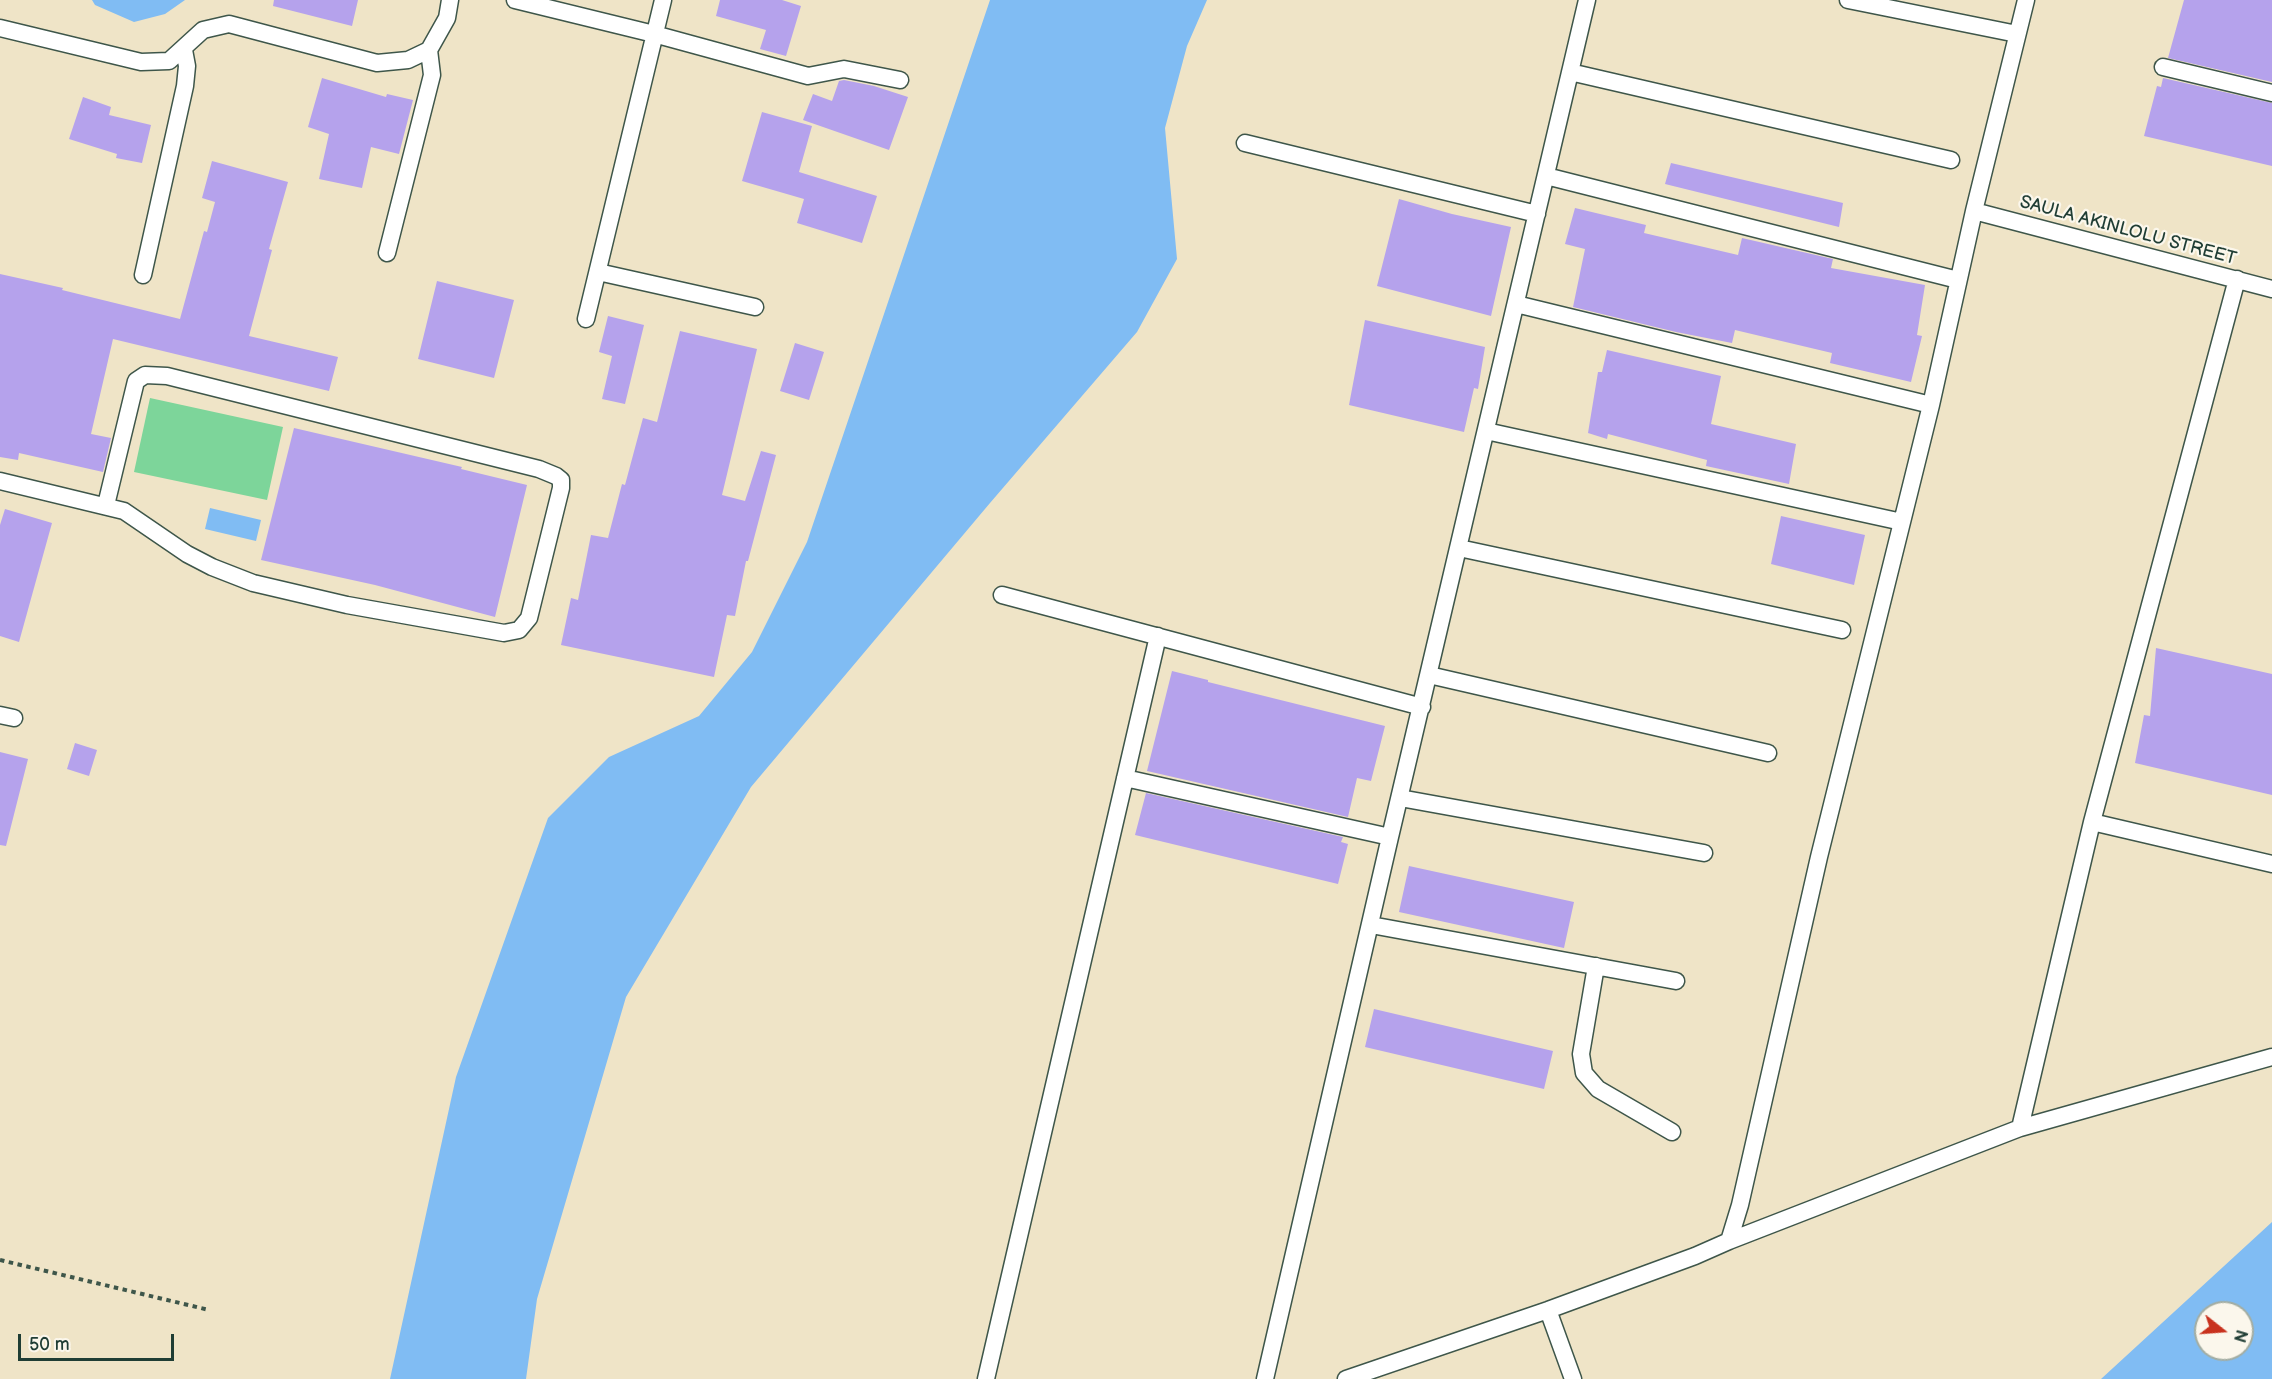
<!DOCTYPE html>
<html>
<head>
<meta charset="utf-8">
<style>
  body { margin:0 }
  #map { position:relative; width:2272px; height:1379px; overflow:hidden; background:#efe4c7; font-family:"Balsamiq Sans",sans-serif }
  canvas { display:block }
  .north { position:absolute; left:2194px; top:1301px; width:60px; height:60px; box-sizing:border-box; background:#fbf7ec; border:2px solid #a3ada2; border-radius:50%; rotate:107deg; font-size:16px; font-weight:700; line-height:24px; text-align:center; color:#1f3d34 }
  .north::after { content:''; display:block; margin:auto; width:21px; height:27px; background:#c8321e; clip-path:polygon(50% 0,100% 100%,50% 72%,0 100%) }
  .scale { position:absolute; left:18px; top:1334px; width:156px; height:27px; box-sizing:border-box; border:3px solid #1f3d34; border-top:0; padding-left:8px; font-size:18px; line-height:21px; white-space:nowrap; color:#1f3d34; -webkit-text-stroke:4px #fbf7ec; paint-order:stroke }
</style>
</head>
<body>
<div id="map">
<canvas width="2272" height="1379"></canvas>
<div class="north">N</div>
<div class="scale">50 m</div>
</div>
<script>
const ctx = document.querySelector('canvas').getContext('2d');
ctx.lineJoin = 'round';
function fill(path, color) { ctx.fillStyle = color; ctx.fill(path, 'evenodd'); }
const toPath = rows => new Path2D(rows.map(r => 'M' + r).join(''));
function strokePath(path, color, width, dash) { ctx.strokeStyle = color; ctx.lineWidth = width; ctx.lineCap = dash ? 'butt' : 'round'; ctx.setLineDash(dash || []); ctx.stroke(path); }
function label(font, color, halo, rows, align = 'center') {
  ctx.font = font + ' "Balsamiq Sans",sans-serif'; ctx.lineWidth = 4.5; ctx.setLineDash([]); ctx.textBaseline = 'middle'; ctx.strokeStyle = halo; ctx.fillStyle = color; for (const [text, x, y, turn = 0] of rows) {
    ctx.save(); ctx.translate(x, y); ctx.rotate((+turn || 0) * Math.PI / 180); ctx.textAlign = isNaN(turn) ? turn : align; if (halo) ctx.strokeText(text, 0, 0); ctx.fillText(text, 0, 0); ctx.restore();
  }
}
fill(toPath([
  [150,398,283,427,267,500,134,472]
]), '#7dd59a');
fill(toPath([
  [92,0,185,0,165,14,134,22,95,5],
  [990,0,1207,0,1187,46,1165,128,1177,259,1137,332,990,503,751,787,626,997,537,1299,526,1379,390,1379,456,1077,548,818,609,757,699,716,752,652,807,542],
  [210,508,261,520,256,541,205,529],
  [2272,1222,2272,1379,2101,1379],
  [2206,1313,2242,1313,2242,1349,2206,1349]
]), '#80bcf3');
fill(toPath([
  [274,0,358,0,352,26,273,6],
  [720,0,782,0,801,6,786,56,760,49,766,30,716,16],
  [2184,0,2272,0,2272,82,2168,58],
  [322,78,386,97,387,94,413,100,399,154,371,147,362,188,319,179,329,134,308,127],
  [2163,78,2272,103,2272,166,2144,136,2157,86,2161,87],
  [844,80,874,86,908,97,889,150,803,120,813,94,832,101,839,81],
  [83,97,111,107,109,115,151,125,142,163,116,158,117,154,69,139],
  [762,112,812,126,799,172,877,196,862,243,797,223,804,199,742,181],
  [212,161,288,182,269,249,272,250,249,336,338,357,329,391,113,339,91,434,111,438,103,472,19,453,18,460,0,457,0,274,63,288,62,290,180,319,204,231,207,232,215,202,202,198],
  [1671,163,1843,203,1839,227,1665,184],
  [1399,199,1452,214,1511,227,1491,316,1377,286],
  [1575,208,1646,225,1644,233,1738,255,1742,238,1833,259,1831,268,1925,285,1917,335,1922,336,1911,382,1830,363,1832,353,1735,330,1732,343,1676,332,1573,307,1585,249,1565,244],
  [437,281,514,300,494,378,418,359],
  [608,316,644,325,625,404,602,399,612,356,599,352],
  [1365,320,1485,347,1478,389,1474,388,1464,432,1349,405],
  [680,331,757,349,722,495,745,501,761,451,776,455,748,561,746,561,735,616,727,615,714,677,561,645,571,598,578,600,591,535,608,538,622,484,625,485,643,418,657,422],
  [795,343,824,352,809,400,780,391],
  [1607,350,1721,376,1711,424,1796,444,1789,484,1706,466,1707,460,1608,434,1607,439,1588,433,1598,372,1602,372],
  [294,428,462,467,461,469,527,485,495,617,375,585,261,560],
  [5,509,52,523,19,642,0,636,0,525],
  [1781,516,1865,535,1854,585,1771,564],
  [2156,648,2272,674,2272,795,2135,763,2144,715,2150,716],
  [1172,671,1208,680,1208,682,1385,726,1371,781,1357,778,1348,817,1147,771],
  [75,743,97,750,89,776,67,769],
  [0,752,28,759,6,846,0,845],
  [1146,793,1343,837,1341,842,1348,844,1338,884,1135,835],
  [1409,866,1574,902,1564,948,1399,912],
  [1374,1009,1553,1051,1544,1089,1365,1047]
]), '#b5a2ec');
const minor = toPath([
  [515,0,654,34,808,76,844,69,900,80],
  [1848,0,2017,34],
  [0,28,141,62,169,61,203,30,229,24,377,63,408,60,429,50,447,18,450,0],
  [2163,67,2272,93],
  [1570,72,1951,160],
  [1245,143,1537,214],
  [1546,176,1958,280],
  [1974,211,2272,289],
  [387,253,432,75,429,50],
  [598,272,755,307],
  [143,275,185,86,187,66,184,50],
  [1516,304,1931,405],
  [586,319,663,0],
  [1486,431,1902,522],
  [0,481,124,511,187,554,212,567,253,583,347,605,504,633,519,630,529,618,561,488,561,480,556,476,539,469,167,376,145,375,136,381,106,505],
  [1459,548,1842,630],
  [1002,595,1422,707],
  [1429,675,1768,753],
  [0,715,14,718],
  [1125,778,1390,837],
  [1400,798,1704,853],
  [2092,822,2272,864],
  [1371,925,1676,981],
  [1596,966,1581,1054,1584,1073,1598,1089,1672,1132],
  [2020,1128,2092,822,2237,279],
  [1729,1241,2020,1128,2272,1057],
  [1548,1310,1573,1379],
  [986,1379,1158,636],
  [1265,1379,1390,837,1587,0],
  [1346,1379,1548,1310,1695,1256,1729,1241,1740,1205,1819,857,1931,405,1974,211,2026,0]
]);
strokePath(minor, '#3e564a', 19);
strokePath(toPath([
  [0,1260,209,1310]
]), '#3e564a', 4, [4.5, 4.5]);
strokePath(minor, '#fff', 16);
label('18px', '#1f3d34', '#fbf7ec', [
  ["SAULA AKINLOLU STREET",2128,231,15]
]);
</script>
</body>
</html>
